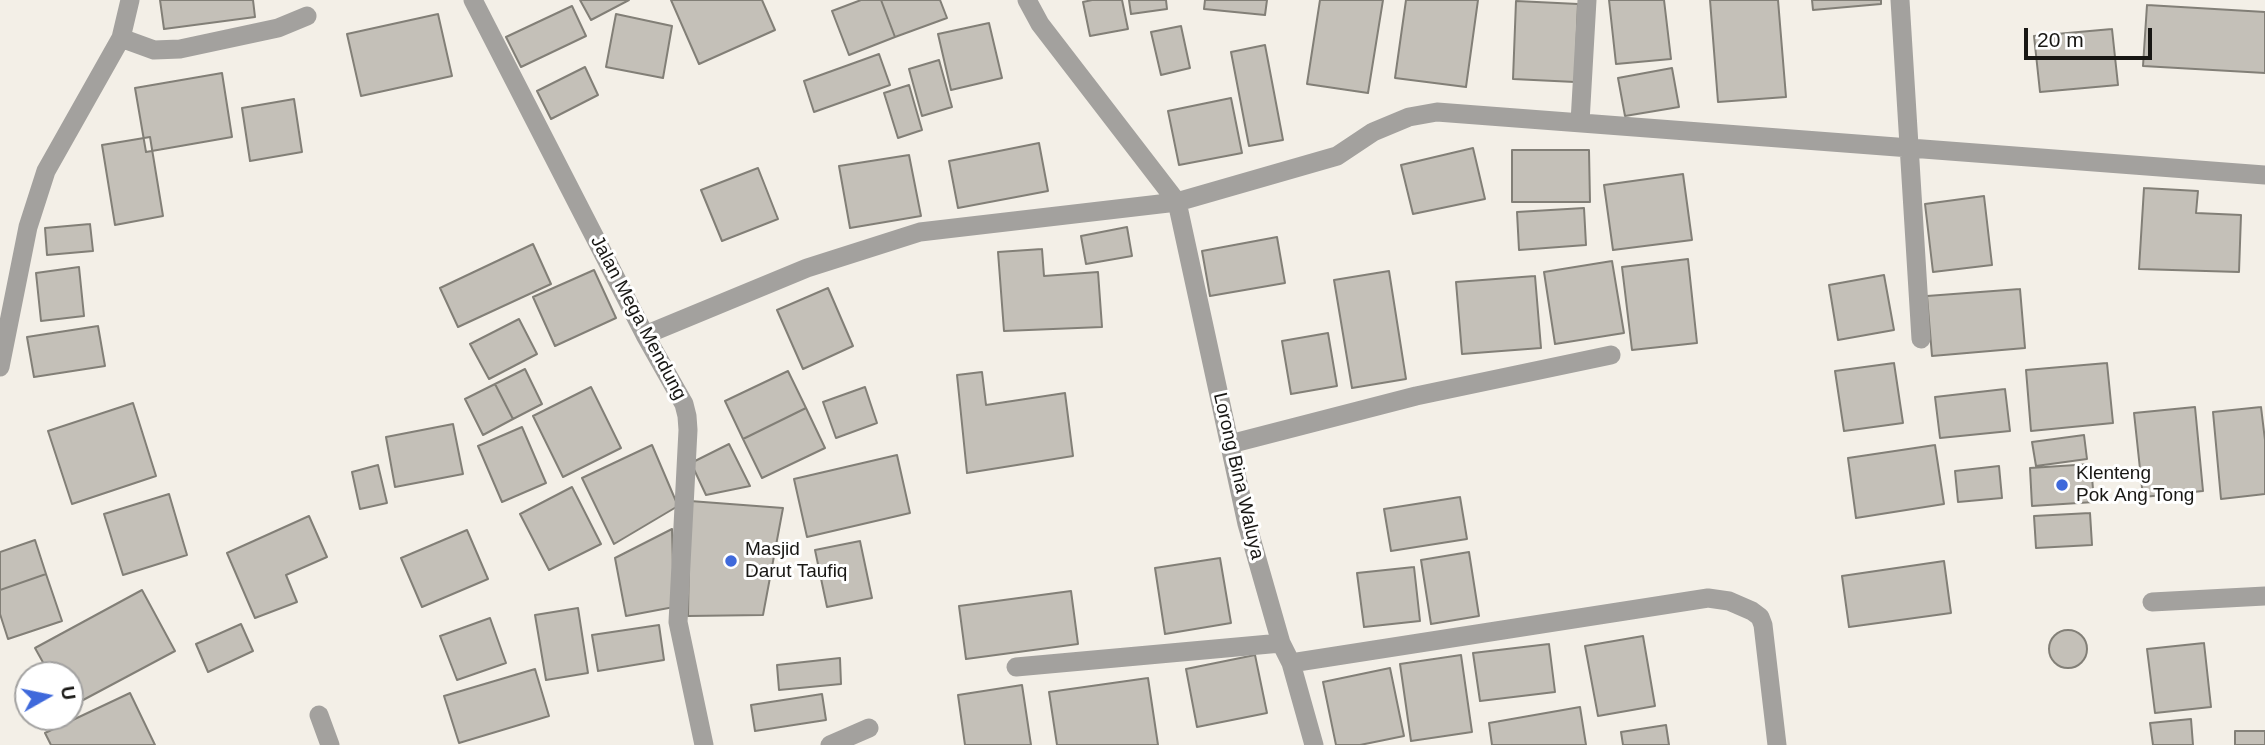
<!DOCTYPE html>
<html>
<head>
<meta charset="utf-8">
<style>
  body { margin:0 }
  #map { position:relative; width:2265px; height:745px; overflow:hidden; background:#f3efe7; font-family:Helvetica,sans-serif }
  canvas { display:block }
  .north { position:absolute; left:14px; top:661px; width:70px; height:70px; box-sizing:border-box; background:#fff; border:2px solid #a3a2a1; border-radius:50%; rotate:81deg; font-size:19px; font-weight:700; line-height:28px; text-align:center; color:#181714 }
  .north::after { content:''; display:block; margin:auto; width:24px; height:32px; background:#3f69db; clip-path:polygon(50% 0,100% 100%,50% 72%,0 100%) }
  .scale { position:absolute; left:2024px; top:28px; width:128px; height:32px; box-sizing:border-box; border:4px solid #181714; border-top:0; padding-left:9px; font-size:21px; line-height:24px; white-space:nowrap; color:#181714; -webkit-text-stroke:5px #fff; paint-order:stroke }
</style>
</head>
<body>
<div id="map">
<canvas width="2265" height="745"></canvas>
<div class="north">U</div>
<div class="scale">20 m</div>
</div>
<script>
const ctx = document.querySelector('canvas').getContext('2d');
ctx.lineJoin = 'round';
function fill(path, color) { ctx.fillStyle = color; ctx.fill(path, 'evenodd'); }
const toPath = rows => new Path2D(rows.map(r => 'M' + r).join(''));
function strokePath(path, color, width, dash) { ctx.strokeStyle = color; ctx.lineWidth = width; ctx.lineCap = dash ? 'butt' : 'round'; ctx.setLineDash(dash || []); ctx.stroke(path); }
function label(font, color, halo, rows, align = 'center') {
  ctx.font = font + ' Helvetica,sans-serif'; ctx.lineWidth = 6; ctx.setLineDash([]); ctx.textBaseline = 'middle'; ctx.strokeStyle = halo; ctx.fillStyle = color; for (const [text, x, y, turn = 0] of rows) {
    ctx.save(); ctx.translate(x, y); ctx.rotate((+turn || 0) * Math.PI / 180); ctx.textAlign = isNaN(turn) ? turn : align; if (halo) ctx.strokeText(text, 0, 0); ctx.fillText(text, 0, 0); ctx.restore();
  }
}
const building = toPath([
  [160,0,253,0,255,17,164,29,160,0],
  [580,0,629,0,591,20,580,0],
  [671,0,762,0,775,30,699,64,671,0],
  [861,0,881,0,895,37,849,55,832,11,861,0],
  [881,0,940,0,947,18,895,37,881,0],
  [1092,0,1122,0,1128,29,1090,36,1083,2,1092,0],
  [1129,0,1166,0,1167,9,1131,14,1129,0],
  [1205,0,1267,0,1265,15,1204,9,1205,0],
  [1320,0,1383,0,1368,93,1307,84,1320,0],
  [1406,0,1478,0,1466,87,1395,78,1406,0],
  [1609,0,1664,0,1671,59,1616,64,1609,0],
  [1710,0,1778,0,1786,97,1718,102,1710,0],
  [1812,0,1881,0,1881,4,1813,10,1812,0],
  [1516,1,1578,4,1575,82,1513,79,1516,1],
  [2147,5,2265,12,2265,73,2143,66,2147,5],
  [572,6,586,36,521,67,506,37,572,6],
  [438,14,452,76,361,96,347,34,438,14],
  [616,14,672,26,663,78,606,67,616,14],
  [989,23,1002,78,951,90,938,34,989,23],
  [1181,26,1190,68,1161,75,1151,32,1181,26],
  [2112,29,2118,85,2040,92,2034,36,2112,29],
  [1265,45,1283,140,1249,146,1231,52,1265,45],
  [879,54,890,85,814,112,804,81,879,54],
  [939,60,952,107,922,116,909,69,939,60],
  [585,67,598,95,551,119,537,91,585,67],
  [1672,68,1679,107,1625,116,1618,78,1672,68],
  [222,73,232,137,146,152,135,88,222,73],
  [909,85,922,130,898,138,884,93,909,85],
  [1231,98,1242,153,1179,165,1168,111,1231,98],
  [294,99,302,152,250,161,242,108,294,99],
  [150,137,163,216,115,225,102,145,150,137],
  [1039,143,1048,191,958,208,949,161,1039,143],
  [1473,148,1485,199,1413,214,1401,165,1473,148],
  [1512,150,1589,150,1590,202,1512,202,1512,150],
  [909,155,921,216,850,228,839,166,909,155],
  [758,168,778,219,722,241,701,190,758,168],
  [1683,174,1692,240,1613,250,1604,185,1683,174],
  [2144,188,2198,191,2196,213,2241,215,2239,272,2139,269,2144,188],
  [1984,196,1992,265,1933,272,1925,204,1984,196],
  [1584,208,1586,245,1519,250,1517,212,1584,208],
  [90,224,93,251,47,255,45,228,90,224],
  [1127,227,1132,256,1086,264,1081,236,1127,227],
  [1277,237,1285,283,1210,296,1202,251,1277,237],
  [533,244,551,284,458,327,440,288,533,244],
  [1042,249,1044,276,1098,272,1102,327,1004,331,998,252,1042,249],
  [1688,259,1697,343,1632,350,1622,267,1688,259],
  [1612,261,1624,333,1555,344,1544,272,1612,261],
  [79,267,84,316,41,321,36,273,79,267],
  [594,270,616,318,555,346,533,297,594,270],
  [1389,271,1406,379,1352,388,1334,280,1389,271],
  [1884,275,1894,330,1838,340,1829,285,1884,275],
  [1535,276,1541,348,1462,354,1456,282,1535,276],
  [828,288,853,346,803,369,777,310,828,288],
  [2020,289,2025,348,1932,356,1927,296,2020,289],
  [519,319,537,354,489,379,470,344,519,319],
  [98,326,105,366,34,377,27,337,98,326],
  [1328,333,1337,386,1291,394,1282,341,1328,333],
  [1894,363,1903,423,1844,431,1835,371,1894,363],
  [2107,363,2113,423,2031,431,2026,370,2107,363],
  [525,369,542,404,513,419,495,384,525,369],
  [788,371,806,408,743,439,725,401,788,371],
  [982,372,986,405,1065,393,1073,456,967,473,957,375,982,372],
  [495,384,513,419,483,435,465,399,495,384],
  [591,387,621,448,563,477,533,416,591,387],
  [865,387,877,423,836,438,823,402,865,387],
  [2005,389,2010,431,1940,438,1935,397,2005,389],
  [133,403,156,476,72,504,48,431,133,403],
  [2195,407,2203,491,2143,497,2134,413,2195,407],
  [2261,407,2265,440,2265,494,2221,499,2213,412,2261,407],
  [806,408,825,448,762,478,743,439,806,408],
  [453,424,463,474,395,487,386,437,453,424],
  [522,427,546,483,502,502,478,446,522,427],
  [2084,435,2087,459,2036,466,2032,442,2084,435],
  [729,444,750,486,706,495,691,463,729,444],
  [652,445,678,506,614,544,582,478,652,445],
  [1935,445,1944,504,1856,518,1848,458,1935,445],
  [897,455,910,513,807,537,794,479,897,455],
  [2091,464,2094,502,2032,506,2030,468,2091,464],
  [378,465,387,503,360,509,352,472,378,465],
  [1999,466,2002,498,1958,502,1955,471,1999,466],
  [572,487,601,544,549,570,520,514,572,487],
  [169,494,187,555,123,575,104,514,169,494],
  [1460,497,1467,539,1391,551,1384,509,1460,497],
  [690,501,783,508,763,615,688,616,690,501],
  [2090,513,2092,545,2036,548,2034,516,2090,513],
  [309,516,327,557,286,575,297,602,255,618,227,553,309,516],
  [672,529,674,607,626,616,615,558,672,529],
  [467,530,488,579,422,607,401,558,467,530],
  [35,540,46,574,0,590,0,552,35,540],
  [860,541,872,598,827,607,815,550,860,541],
  [1469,552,1479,616,1431,624,1421,560,1469,552],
  [1220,558,1231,623,1165,634,1155,568,1220,558],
  [1944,561,1951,613,1849,627,1842,576,1944,561],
  [1414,567,1420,621,1364,627,1357,573,1414,567],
  [46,574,62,621,8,639,0,614,0,590,46,574],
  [142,590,175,651,70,707,70,675,50,675,35,648,142,590],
  [1071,591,1078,644,966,659,959,606,1071,591],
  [578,608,588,673,546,680,535,615,578,608],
  [490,618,506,663,457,680,440,636,490,618],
  [241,624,253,651,208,672,196,644,241,624],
  [659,625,664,660,598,671,592,635,659,625],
  '2049 649a19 19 0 1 1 38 0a19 19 0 1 1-38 0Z',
  [1643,636,1655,706,1598,716,1585,646,1643,636],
  [2204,643,2211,707,2155,713,2147,649,2204,643],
  [1549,644,1555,692,1480,701,1473,653,1549,644],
  [1255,655,1267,713,1197,727,1186,669,1255,655],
  [1461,655,1472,732,1411,741,1400,664,1461,655],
  [840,658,841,684,779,690,777,665,840,658],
  [1390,668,1404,736,1360,745,1336,745,1323,682,1390,668],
  [535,669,549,716,459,743,444,696,535,669],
  [1148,678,1158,745,1057,745,1049,692,1148,678],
  [1022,685,1031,745,965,745,958,695,1022,685],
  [130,693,155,745,51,745,45,733,130,693],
  [822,694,826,720,755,731,751,705,822,694],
  [1580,707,1586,745,1492,745,1489,723,1580,707],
  [2191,719,2193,745,2153,745,2150,723,2191,719],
  [1666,725,1669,745,1623,745,1621,732,1666,725],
  [2235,731,2265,731,2265,745,2235,745,2235,731]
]);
fill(building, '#c4c0b8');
strokePath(building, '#827f77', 2);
strokePath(toPath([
  [473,0,645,335,684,404,687,416,688,430,678,622,704,745],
  [1027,0,1040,24,1177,202,1247,524,1281,643,1291,663,1314,745],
  [1900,0,1921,339],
  [121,38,154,50,180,49,278,28,307,16],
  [1580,122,1587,0],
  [645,335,807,268,920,232,1177,202,1337,156,1373,132,1409,117,1437,112,2265,175],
  [0,367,28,227,46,171,121,38,130,0],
  [1230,444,1416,396,1611,355],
  [2152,602,2265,596],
  [1291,663,1708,598,1729,601,1752,611,1760,617,1763,625,1777,745],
  [1016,667,1281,643],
  [319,715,330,745],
  [830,745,869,728]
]), '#a3a19e', 19);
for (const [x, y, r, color] of [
  [2062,485,7,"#3f69db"],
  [731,561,7,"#3f69db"]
]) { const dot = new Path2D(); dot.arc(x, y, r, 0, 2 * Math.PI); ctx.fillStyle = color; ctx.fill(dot); strokePath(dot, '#fff', 2.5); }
label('19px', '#181714', '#fff', [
  ["Jalan Mega Mendung",638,318,62],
  ["Lorong Bina Waluya",1238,476,77]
]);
label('19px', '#181714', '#fff', [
  ["Klenteng",2076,474],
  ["Pok Ang Tong",2076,496],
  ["Masjid",745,550],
  ["Darut Taufiq",745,572]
], 'left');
</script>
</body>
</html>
